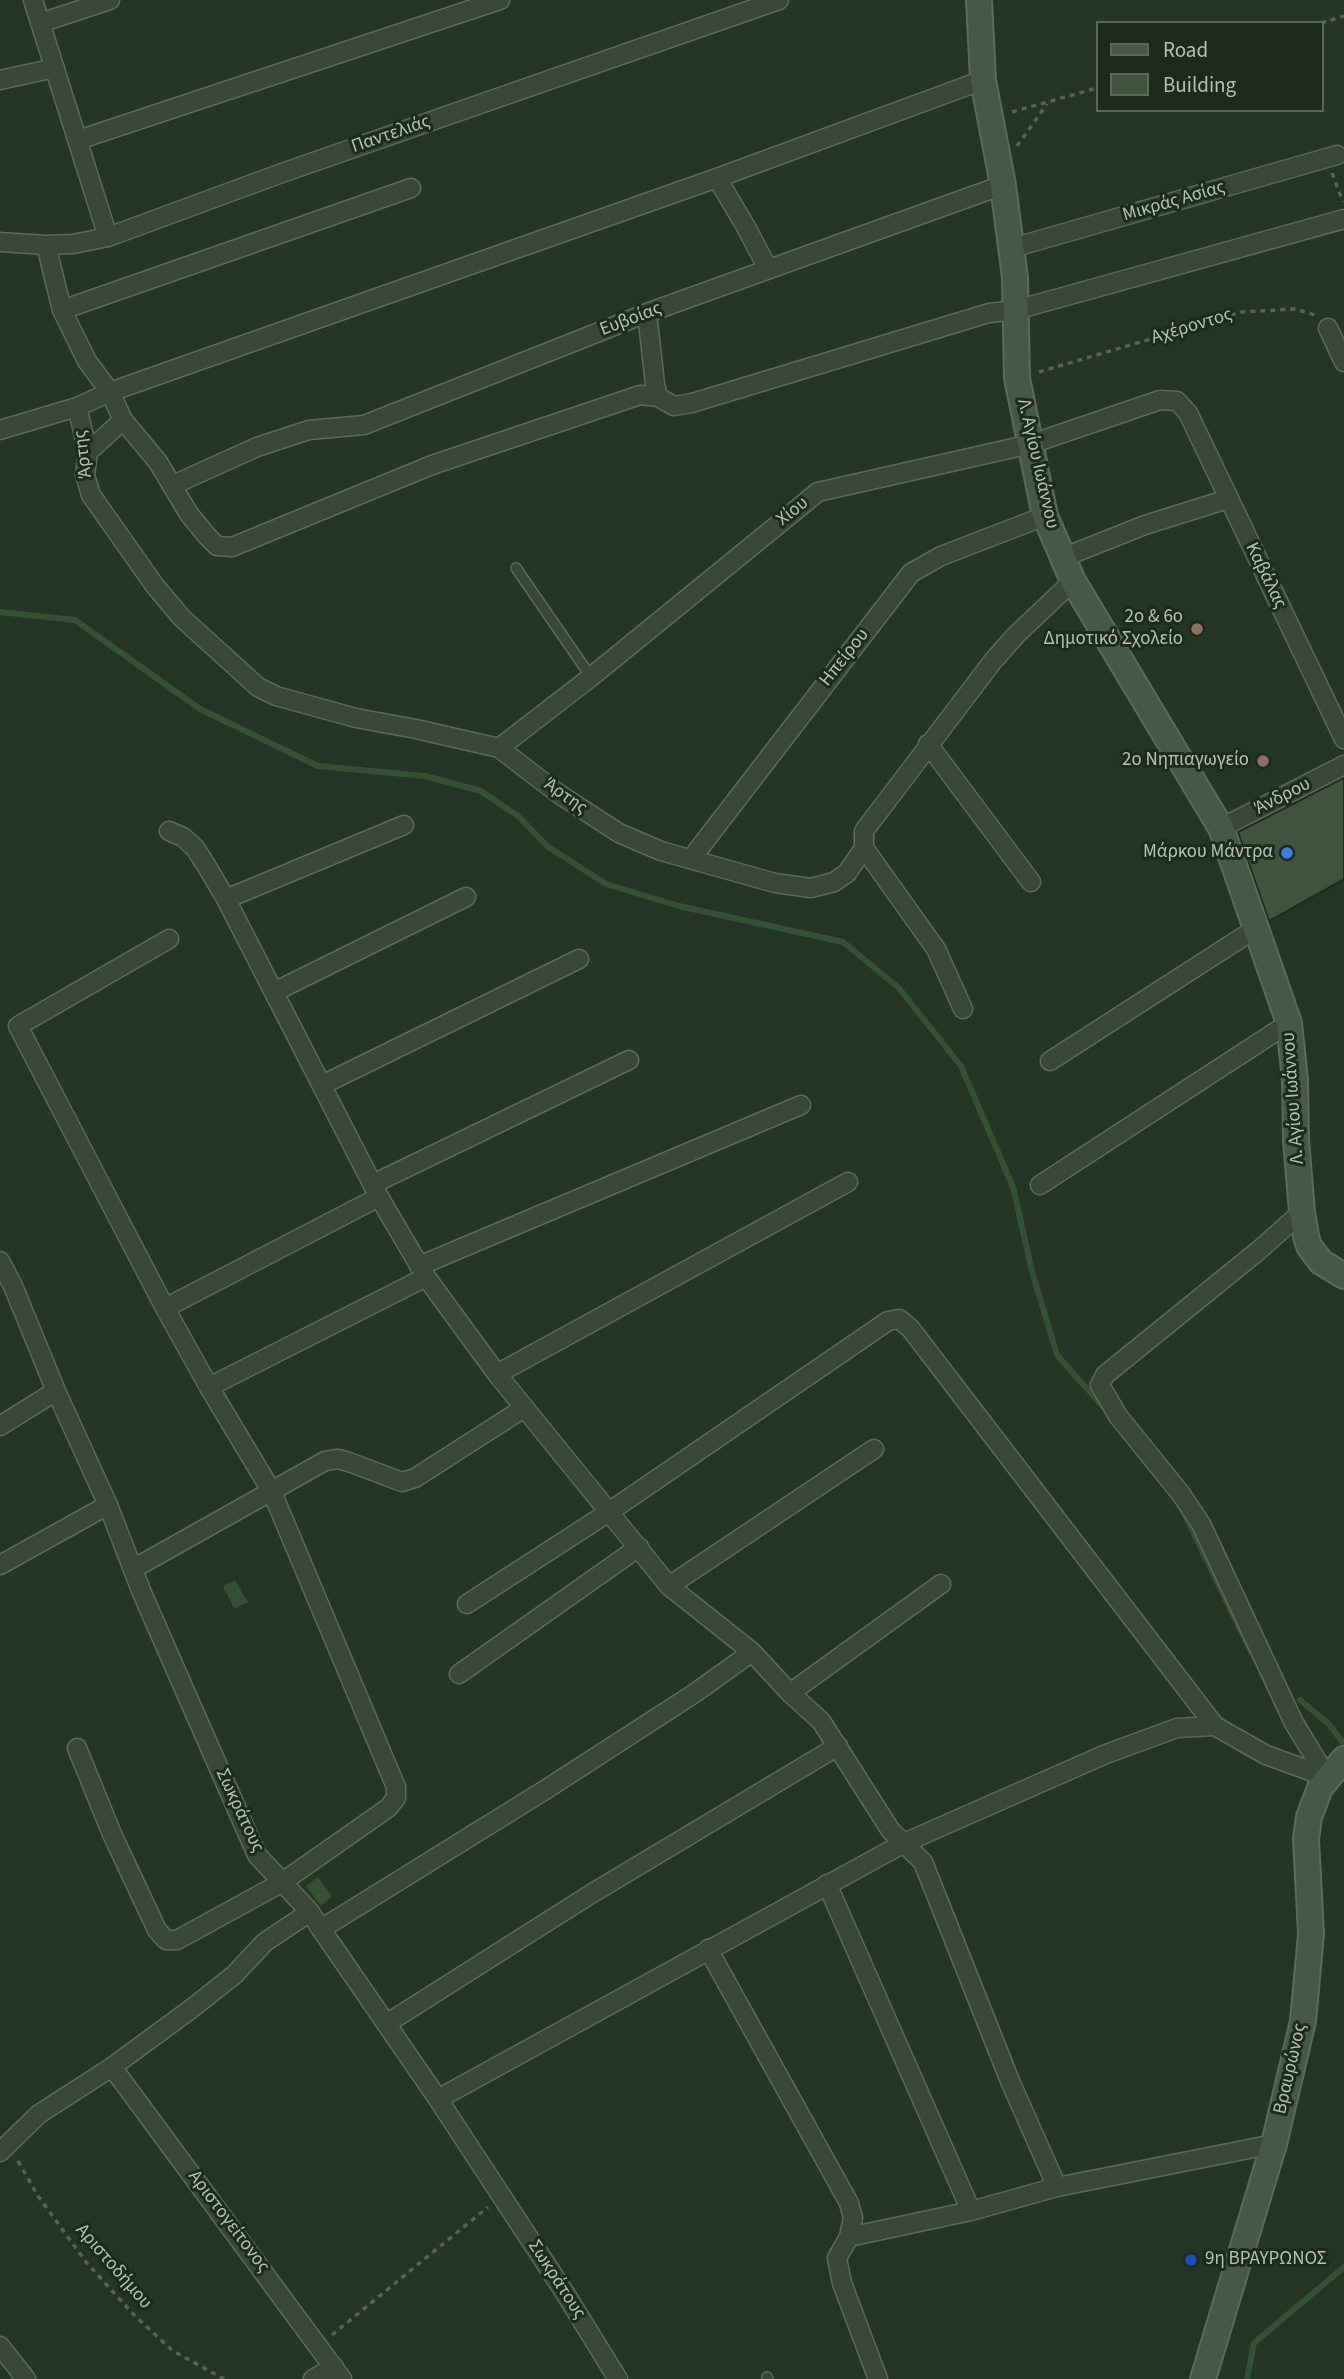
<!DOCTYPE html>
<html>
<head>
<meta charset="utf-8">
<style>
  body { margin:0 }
  #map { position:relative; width:1344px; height:2379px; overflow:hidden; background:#253624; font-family:"Source Sans 3",sans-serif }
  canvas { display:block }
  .legend { position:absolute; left:1096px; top:21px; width:228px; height:91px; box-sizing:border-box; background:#1d2b1c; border:2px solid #596858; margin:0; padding:9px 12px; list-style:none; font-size:21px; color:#b2c3b2 }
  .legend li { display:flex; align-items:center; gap:14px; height:35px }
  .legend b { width:35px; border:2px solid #596858 }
</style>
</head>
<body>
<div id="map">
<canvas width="1344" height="2379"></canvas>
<ul class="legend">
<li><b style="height:9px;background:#465946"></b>Road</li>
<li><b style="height:19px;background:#3f533d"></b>Building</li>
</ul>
</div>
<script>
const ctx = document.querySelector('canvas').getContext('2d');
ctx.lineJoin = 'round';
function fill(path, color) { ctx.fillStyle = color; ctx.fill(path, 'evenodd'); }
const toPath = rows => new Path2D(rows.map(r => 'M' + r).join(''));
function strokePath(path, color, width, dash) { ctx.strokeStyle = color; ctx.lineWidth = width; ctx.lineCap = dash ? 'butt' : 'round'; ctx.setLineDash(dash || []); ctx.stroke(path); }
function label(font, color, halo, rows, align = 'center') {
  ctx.font = font + ' "Source Sans 3",sans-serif'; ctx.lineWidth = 6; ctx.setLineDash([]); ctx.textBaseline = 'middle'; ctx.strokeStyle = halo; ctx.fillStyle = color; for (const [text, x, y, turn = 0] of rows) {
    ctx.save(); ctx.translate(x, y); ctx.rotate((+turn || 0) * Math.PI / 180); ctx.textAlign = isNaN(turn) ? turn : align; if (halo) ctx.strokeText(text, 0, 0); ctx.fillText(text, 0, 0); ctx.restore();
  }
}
fill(toPath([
  [235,1580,248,1602,234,1609,223,1586],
  [318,1877,332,1896,321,1906,306,1886]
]), '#345233');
strokePath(toPath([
  [0,612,75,620,200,709,318,766,425,776,481,791,518,816,547,846,606,884,679,906,843,942,898,987,961,1066,1013,1187,1032,1271,1057,1355,1107,1411],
  [1183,1511,1251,1652],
  [1300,1700,1329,1724,1344,1744],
  [1247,2379,1254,2343,1344,2267]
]), '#345233', 6);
const building = toPath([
  [1344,778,1344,879,1269,921,1238,832,1344,778]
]);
fill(building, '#3f533d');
strokePath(building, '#1f2d1e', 2);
const lane = toPath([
  [516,568,591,677],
  [767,2377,768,2379]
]);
const street = toPath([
  [33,0,108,237],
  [40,23,110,0],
  [0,80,55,68],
  [78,140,500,0],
  [717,178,746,227,768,269],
  [0,242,46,245,73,244,108,237,282,173,779,0],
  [46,245,62,310,87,361,110,392,123,420,158,462,189,514,207,536,217,546,232,547,432,465,640,395,658,397,674,406,692,403,989,313,1016,310,1344,219],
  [1012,248,1337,155],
  [62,310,411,188],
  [647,313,655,384,658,397],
  [1328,328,1344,362],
  [77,407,88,452,85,475,91,495,155,586,182,618,258,687,276,696,356,718,416,729,499,748,559,794,619,833,661,851,775,883,811,888,834,882,847,873,864,848,864,831,993,661,1016,635,1073,581],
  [0,430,77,407,110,392,717,178,983,80],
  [88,452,123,420],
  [173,485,257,447,309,430,364,425,647,313,1003,185],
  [1062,558,1145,525,1228,499],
  [928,744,1031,882],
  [499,748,591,677,818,492,1031,444,1160,400,1177,401,1188,413,1344,739],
  [1221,828,1344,765],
  [169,831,183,837,195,848,206,865,226,899,379,1197,426,1277,497,1374,669,1586,752,1652,790,1693,821,1721,891,1831,923,1862,1010,2081,1057,2187],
  [864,848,936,949,963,1009],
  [691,859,911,573,941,556,1045,516],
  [226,899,404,825],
  [274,992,466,897],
  [1050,1061,1255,929],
  [322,1085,579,959],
  [373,1184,629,1060],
  [1040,1185,1289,1023],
  [1302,1212,1258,1251,1105,1375,1100,1385,1118,1416,1181,1494,1201,1524,1294,1723,1327,1777],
  [0,1261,13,1286,56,1391,108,1505,142,1593,257,1855,310,1912,321,1929,438,2099,563,2290,618,2379],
  [419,1266,801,1105],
  [165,1308,379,1197],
  [497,1374,848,1182],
  [209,1387,426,1277],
  [0,1426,56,1391],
  [0,1565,108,1505],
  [133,1569,325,1461,338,1459,349,1462,402,1482,415,1478,524,1408],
  [669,1586,874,1449],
  [467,1604,609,1512,888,1321,899,1319,910,1328,1215,1726],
  [459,1674,639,1547],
  [790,1693,941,1584],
  [77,1748,112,1834,157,1930,166,1940,177,1940,281,1883,388,1808,396,1798,396,1787,272,1492,209,1387,165,1308,18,1026,169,939],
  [827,1884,971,2211],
  [321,1929,545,1790,695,1693,752,1652],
  [708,1949,849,2203,853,2218,849,2237],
  [386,2024,591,1894,838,1746],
  [112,2067,342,2379],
  [438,2099,904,1843,1106,1754,1177,1728,1215,1726,1266,1755,1327,1777],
  [0,2152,39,2114,112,2067,191,2009,234,1975,265,1942,310,1912],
  [0,2346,26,2379],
  [313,2379,334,2367],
  [878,2379,842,2283,837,2258,849,2237,971,2211,1057,2187,1274,2144]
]);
const secondary = toPath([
  [979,0,983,80,1003,185,1015,278,1017,378,1045,516,1073,581,1221,828,1289,1023,1295,1080,1296,1140,1302,1212,1306,1236,1309,1246,1321,1262,1344,1276],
  [1203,2379,1274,2144,1303,2021,1311,1934,1306,1839,1309,1817,1320,1788,1344,1759]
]);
strokePath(lane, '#5b6a5a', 12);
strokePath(street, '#5b6a5a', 21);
strokePath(secondary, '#5b6a5a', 28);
strokePath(toPath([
  [1321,23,1344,16],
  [1012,112,1097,88],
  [1017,146,1047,104],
  [1332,173,1343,202],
  [1039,372,1242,312,1295,309,1315,315],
  [18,2161,38,2196,86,2262,134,2315,173,2351,224,2379],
  [332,2335,488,2207]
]), '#5b6453', 3.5, [5, 5]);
strokePath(lane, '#384737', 9);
strokePath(street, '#384737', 18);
strokePath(secondary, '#465946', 24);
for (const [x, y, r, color] of [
  [1197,629,7,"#8d6e63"],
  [1263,761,7,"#8d6e63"],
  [1287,853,7,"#3f7fe0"],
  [1191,2260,7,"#1a4fb4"]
]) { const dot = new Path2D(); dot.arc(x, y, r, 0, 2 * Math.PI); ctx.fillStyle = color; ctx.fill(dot); strokePath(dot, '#1d2b1c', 2.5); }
label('19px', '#b2c3b2', '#1d2b1c', [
  ["Παντελιάς",391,135,-19],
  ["Μικράς Ασίας",1174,202,-16],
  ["Ευβοίας",631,320,-21],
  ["Αχέροντος",1192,327,-17],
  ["Άρτης",84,454,-97],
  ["Λ. Αγίου Ιωάννου",1037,464,77],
  ["Χίου",793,512,-39],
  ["Καβάλας",1265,576,64],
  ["Ηπείρου",845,658,-52],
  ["Άρτης",565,797,35],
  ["Άνδρου",1283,797,-27],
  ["Λ. Αγίου Ιωάννου",1294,1098,-94],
  ["Σωκράτους",239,1811,65],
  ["Βραυρώνος",1291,2069,-77],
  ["Αριστογείτονος",228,2222,53],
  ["Αριστοδήμου",113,2267,49],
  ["Σωκράτους",556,2280,57]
]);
label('19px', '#b2c3b2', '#1d2b1c', [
  ["2ο & 6ο",1183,618],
  ["Δημοτικό Σχολείο",1183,640],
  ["2ο Νηπιαγωγείο",1249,761],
  ["Μάρκου Μάντρα",1273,853],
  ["9η ΒΡΑΥΡΩΝΟΣ",1205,2260,"left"]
], 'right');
</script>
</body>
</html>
